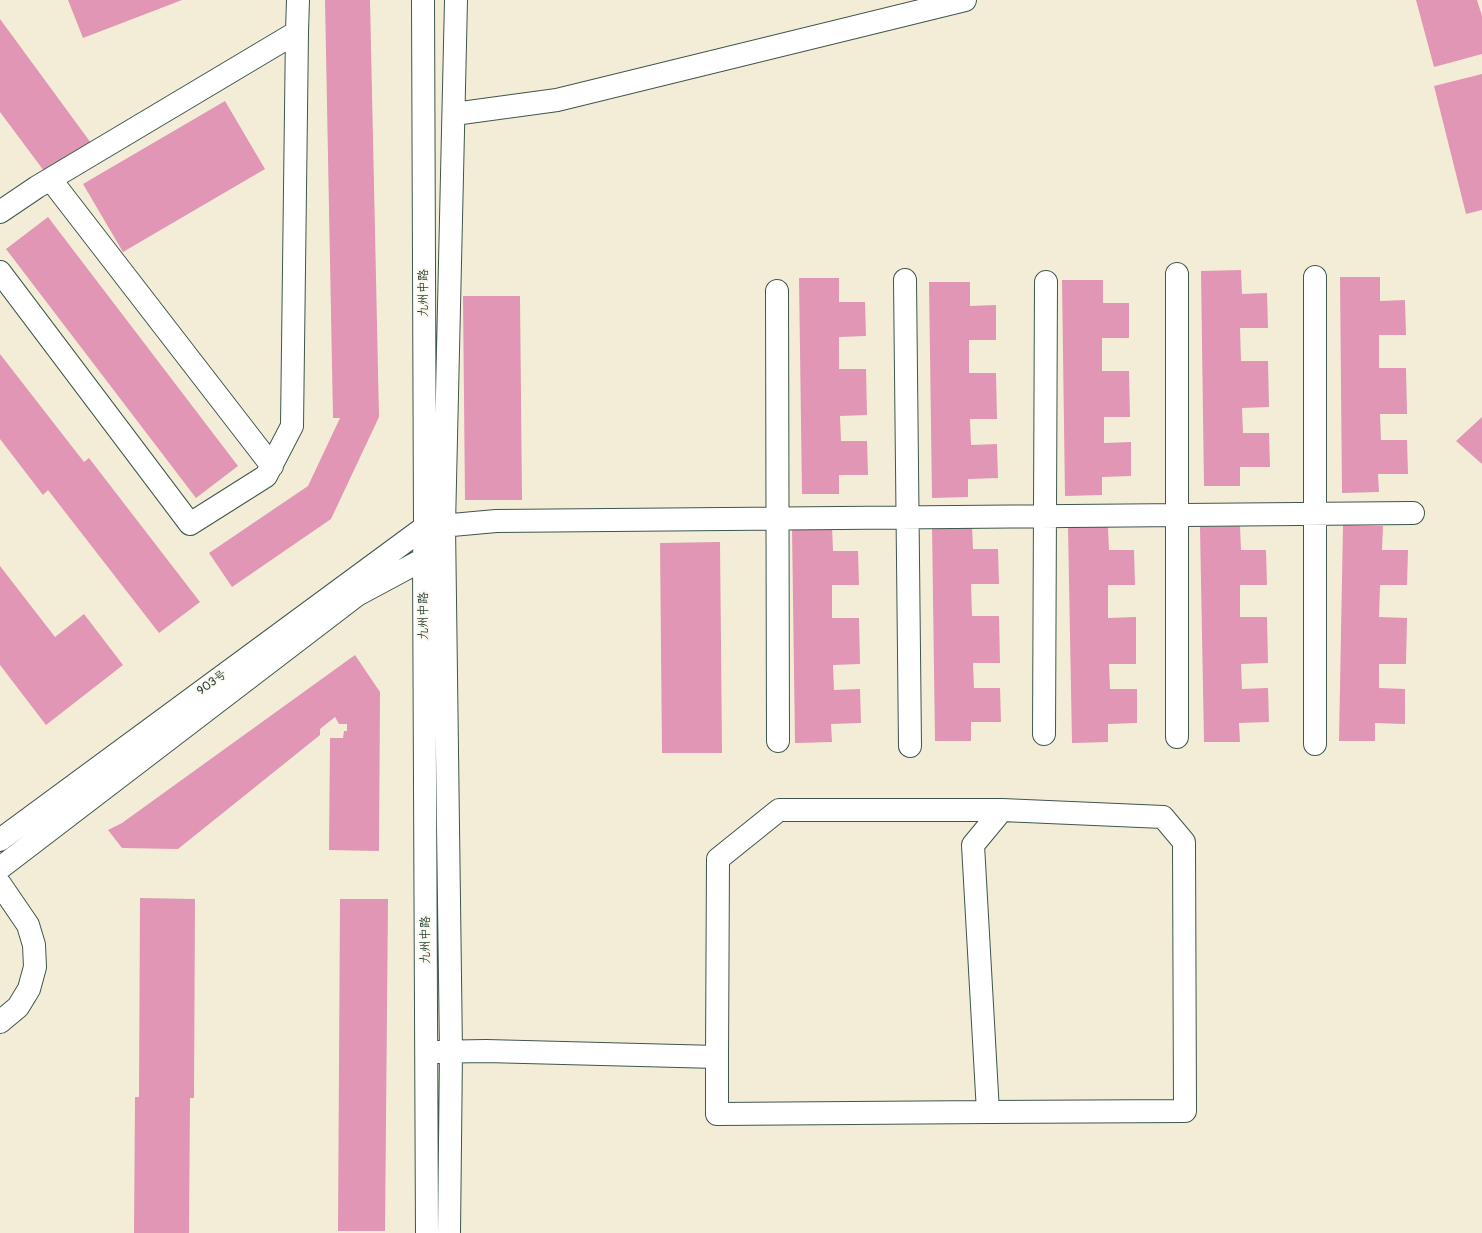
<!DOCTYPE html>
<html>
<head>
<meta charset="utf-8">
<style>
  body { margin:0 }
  canvas { display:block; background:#f3edd7 }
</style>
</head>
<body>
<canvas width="1482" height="1233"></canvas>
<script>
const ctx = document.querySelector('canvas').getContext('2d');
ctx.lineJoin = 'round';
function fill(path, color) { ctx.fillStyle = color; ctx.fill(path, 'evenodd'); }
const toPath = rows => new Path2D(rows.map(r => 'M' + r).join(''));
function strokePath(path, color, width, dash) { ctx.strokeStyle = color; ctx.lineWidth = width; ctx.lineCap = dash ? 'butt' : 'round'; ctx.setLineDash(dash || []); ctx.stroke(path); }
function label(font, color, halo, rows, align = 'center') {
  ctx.font = font + ' Pangolin,"LXGW WenKai TC",sans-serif'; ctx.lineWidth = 3.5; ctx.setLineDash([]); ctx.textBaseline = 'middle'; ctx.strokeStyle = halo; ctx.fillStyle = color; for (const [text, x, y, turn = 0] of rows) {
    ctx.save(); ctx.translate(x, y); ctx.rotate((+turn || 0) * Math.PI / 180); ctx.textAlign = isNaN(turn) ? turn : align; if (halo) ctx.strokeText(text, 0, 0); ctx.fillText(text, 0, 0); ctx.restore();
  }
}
fill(toPath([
  [68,0,182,0,83,38],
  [325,0,370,0,379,417,331,519,232,587,209,553,308,486,340,418,333,418],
  [1416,0,1477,0,1482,16,1482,54,1434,67],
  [0,19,91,143,47,175,0,112],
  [1482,74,1482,210,1466,214,1434,86],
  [225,101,265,169,123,252,83,184],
  [48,217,238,466,196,498,6,249],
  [1241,270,1242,294,1267,293,1268,328,1240,328,1241,361,1268,361,1269,407,1242,408,1243,433,1269,433,1270,467,1240,467,1240,486,1204,486,1201,271],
  [1340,277,1380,277,1380,301,1405,300,1406,335,1379,335,1379,368,1406,368,1407,414,1380,414,1381,440,1407,440,1408,474,1378,474,1379,492,1342,493],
  [799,278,839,278,839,302,865,302,866,336,839,337,839,369,866,369,867,415,840,416,841,441,867,441,868,475,839,475,839,494,802,494],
  [1062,280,1103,280,1103,303,1129,303,1129,338,1102,338,1102,371,1129,371,1130,417,1104,417,1104,443,1131,442,1131,476,1102,477,1102,495,1065,496],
  [929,282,970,282,970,306,996,305,996,340,969,340,969,373,996,373,997,419,970,419,971,445,997,444,998,478,968,479,968,497,932,498],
  [463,296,520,296,522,500,465,500],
  [0,354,84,462,89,458,200,602,159,633,48,490,43,495,0,439],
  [1482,417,1482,464,1456,441],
  [972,525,973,549,998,549,999,584,971,584,972,616,999,616,1000,663,973,663,974,688,1000,688,1001,722,971,722,971,741,935,741,932,526],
  [1343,525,1383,526,1382,550,1408,550,1407,585,1380,585,1379,617,1407,618,1406,664,1379,664,1379,688,1405,689,1405,724,1375,723,1375,741,1339,741],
  [1240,526,1241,550,1266,550,1267,585,1240,585,1240,617,1267,617,1268,663,1241,664,1242,689,1268,688,1269,722,1239,723,1240,742,1204,742,1200,527],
  [792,527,832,527,833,551,858,551,859,585,832,585,832,618,859,618,860,664,833,665,834,690,860,689,861,723,831,724,832,742,795,743],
  [1068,527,1108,527,1109,550,1134,550,1135,585,1108,585,1108,618,1136,617,1136,664,1109,664,1110,689,1137,689,1137,723,1108,724,1108,742,1072,743],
  [720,542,722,753,662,753,660,543],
  [0,566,55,637,84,614,123,665,46,725,0,665],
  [355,655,380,692,379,851,329,850,330,738,343,738,344,731,347,731,347,724,339,724,335,717,320,729,320,735,178,849,122,848,108,830,122,823],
  [140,898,195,899,194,1098,190,1098,189,1233,134,1233,135,1097,139,1097],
  [340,899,388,899,385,1231,338,1231]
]), '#e096b4');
const minor = toPath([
  [423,0,425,527,424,559,427,1233],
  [454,114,557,100,965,0],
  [51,180,272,466],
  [0,212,37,187,297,32,298,0],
  [0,272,190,524,266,476,292,426,297,32],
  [1177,274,1177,737],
  [1315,277,1315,744],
  [905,280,910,746],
  [777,291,778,741],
  [430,527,496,521,1413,513],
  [1044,734,1046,282],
  [0,840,425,527],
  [0,868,357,595,424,559,436,555],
  [0,884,28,925,34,945,35,967,29,989,18,1007,0,1022],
  [427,1052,486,1051,717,1057,717,1114,988,1112,1185,1111,1184,842,1163,817,1002,810,973,845,988,1112],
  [717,1057,718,859,779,810,1002,810],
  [449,1233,451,1052,444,525,456,0]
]);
strokePath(minor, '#3f574c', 24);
strokePath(minor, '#fff', 22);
label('12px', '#1f3d34', '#fbf7ec', [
  ["九州中路",424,293,-90],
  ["九州中路",424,616,-90],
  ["903号",212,683,-36],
  ["九州中路",426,940,-90]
]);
</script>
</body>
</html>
